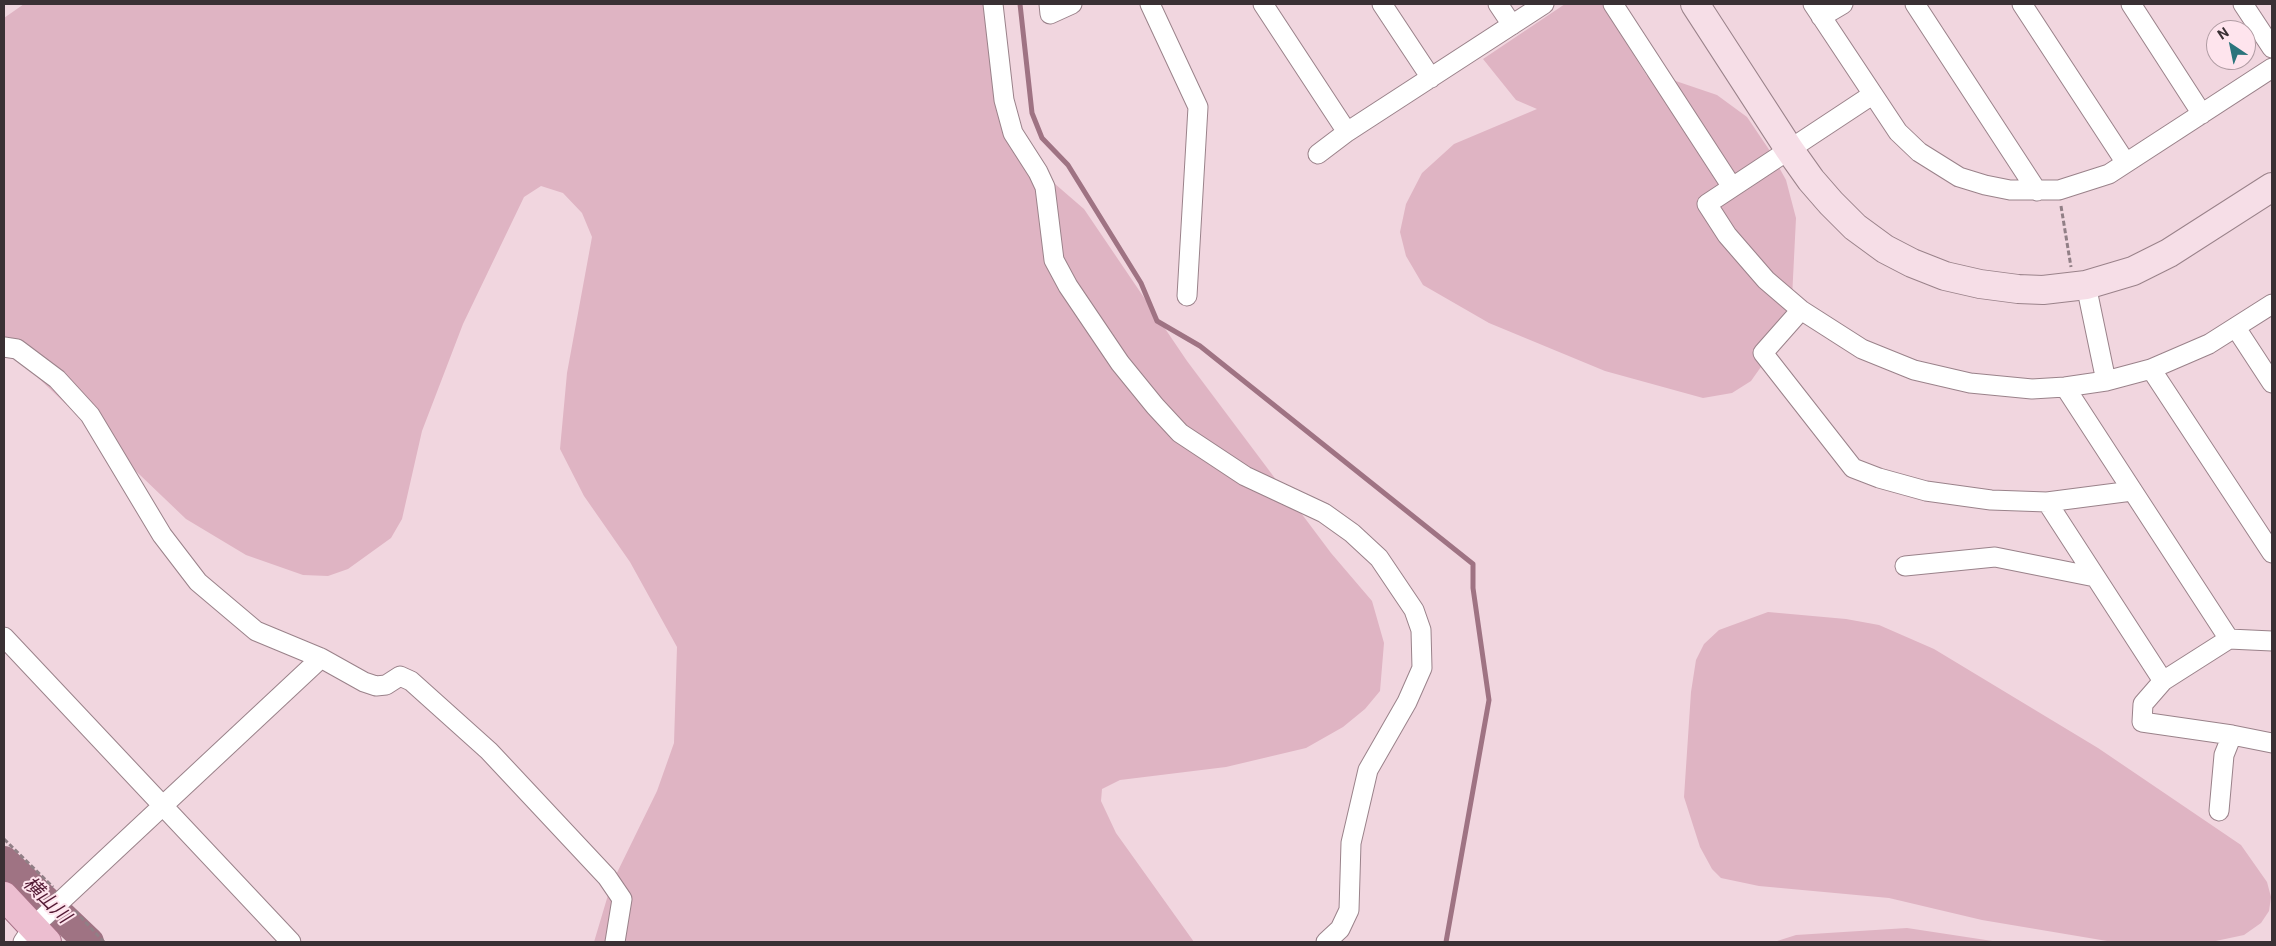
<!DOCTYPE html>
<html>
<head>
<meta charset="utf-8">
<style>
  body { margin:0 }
  #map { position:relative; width:2276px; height:946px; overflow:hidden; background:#f1d6df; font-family:Roboto,sans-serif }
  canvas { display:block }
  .frame { position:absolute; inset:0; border:5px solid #3a3034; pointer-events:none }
  .north { position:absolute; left:2206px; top:20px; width:50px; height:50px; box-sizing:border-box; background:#fee4ed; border:1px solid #b09ca3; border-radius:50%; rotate:326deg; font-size:14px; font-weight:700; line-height:20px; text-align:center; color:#3a3034 }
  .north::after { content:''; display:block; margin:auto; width:18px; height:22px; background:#2b747c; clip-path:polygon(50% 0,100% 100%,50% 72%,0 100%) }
</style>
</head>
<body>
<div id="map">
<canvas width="2276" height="946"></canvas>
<div class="frame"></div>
<div class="north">N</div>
</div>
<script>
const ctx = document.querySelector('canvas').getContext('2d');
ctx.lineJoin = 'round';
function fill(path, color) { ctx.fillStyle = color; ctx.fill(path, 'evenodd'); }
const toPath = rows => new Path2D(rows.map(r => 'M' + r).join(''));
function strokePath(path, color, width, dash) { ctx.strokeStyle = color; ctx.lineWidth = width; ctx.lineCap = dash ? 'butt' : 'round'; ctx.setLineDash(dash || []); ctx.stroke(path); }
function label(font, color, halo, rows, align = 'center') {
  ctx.font = font + ' Roboto,"Noto Sans JP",sans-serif'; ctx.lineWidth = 4; ctx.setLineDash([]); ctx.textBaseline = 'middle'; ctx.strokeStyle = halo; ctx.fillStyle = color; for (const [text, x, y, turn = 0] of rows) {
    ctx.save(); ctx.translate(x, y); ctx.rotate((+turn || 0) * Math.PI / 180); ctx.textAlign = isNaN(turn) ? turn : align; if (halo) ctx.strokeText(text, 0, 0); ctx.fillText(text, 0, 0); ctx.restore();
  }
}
fill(toPath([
  [24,4,989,4,1025,158,1084,209,1187,361,1331,553,1372,601,1384,643,1380,691,1365,709,1343,727,1306,748,1226,767,1120,780,1102,789,1101,801,1116,833,1194,942,594,942,611,885,657,791,674,743,677,647,630,562,584,496,560,449,567,373,592,237,582,213,563,193,541,186,524,197,463,324,422,431,402,519,391,538,348,569,328,576,303,575,246,555,186,519,4,345,4,18],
  [1565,4,1602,4,1647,76,1661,76,1717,95,1747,117,1770,151,1786,180,1796,218,1792,298,1763,364,1751,381,1732,393,1703,398,1605,371,1489,323,1423,285,1406,256,1400,232,1406,204,1422,173,1454,144,1537,109,1516,100,1483,59],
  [1768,612,1846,619,1879,625,1934,649,2098,748,2241,845,2267,882,2271,897,2269,911,2261,923,2244,935,2211,942,2113,942,1982,920,1889,898,1759,886,1721,878,1712,869,1700,847,1684,797,1691,692,1696,660,1704,644,1719,630],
  [1907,928,1999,942,1774,942,1796,935]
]), '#dfb4c3');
strokePath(toPath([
  [1020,4,1032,113,1042,138,1068,165,1141,283,1157,321,1200,346,1473,564,1473,588,1489,700,1446,942]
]), '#9f7383', 5);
strokePath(toPath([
  [4,861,89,942]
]), '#9f7383', 30);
const street = toPath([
  [993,4,1004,100,1013,133,1038,172,1045,187,1054,260,1068,286,1120,363,1155,406,1180,433,1245,476,1324,513,1352,533,1379,558,1414,610,1421,630,1422,668,1407,702,1368,770,1351,843,1349,910,1340,929,1326,942],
  [1049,4,1050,14,1072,4],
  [1150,4,1198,107,1187,296],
  [1263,4,1347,132,1544,4],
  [1382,4,1431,78],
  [1498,4,1512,25],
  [1613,4,1732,187],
  [1813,4,1898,132,1919,152,1959,177,1985,185,2010,190,2059,190,2109,174,2272,68],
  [1915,4,2037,191],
  [2022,4,2126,163],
  [2131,4,2202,114],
  [2243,4,2272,48],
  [1821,17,1843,4],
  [1872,95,1707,204,1727,235,1766,280,1801,310,1862,349,1914,370,1970,383,2032,389,2065,387,2106,381,2151,369,2209,344,2272,304],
  [1318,154,1347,132],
  [2086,285,2106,381],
  [1801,310,1763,353,1853,468,1879,478,1926,491,1991,500,2047,502,2132,491],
  [2236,328,2272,383],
  [4,347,17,349,57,379,90,415,162,535,198,582,256,631,321,658],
  [2151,369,2272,553],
  [2065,387,2229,639],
  [2047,502,2163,681,2229,639,2272,641],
  [1905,566,1995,557,2095,577],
  [4,637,291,942],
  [2163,681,2143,704,2142,722,2232,735,2224,755,2219,811],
  [2232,735,2272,743],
  [23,942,33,927,321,658,364,682,376,686,386,685,400,676,411,681,489,751,607,877,622,899,615,942]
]);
const secondary = toPath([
  [1695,4,1789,149,1811,180,1831,203,1855,227,1885,249,1912,263,1945,276,1980,284,2018,289,2043,290,2086,285,2133,271,2169,253,2272,187]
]);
const primary = toPath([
  [4,896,47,942]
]);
strokePath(street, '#9a828a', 21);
strokePath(secondary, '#9a828a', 30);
strokePath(primary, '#a67085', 30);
strokePath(toPath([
  [2061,206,2071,267],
  [4,839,53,887],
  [75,911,104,942]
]), '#917f86', 3, [5, 2.5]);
strokePath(street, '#fff', 19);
strokePath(secondary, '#f6dee7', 28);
strokePath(primary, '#ecbed0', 28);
label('italic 19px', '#521933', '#fee4ed', [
  ["横山川",46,901,44]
]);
</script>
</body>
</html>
